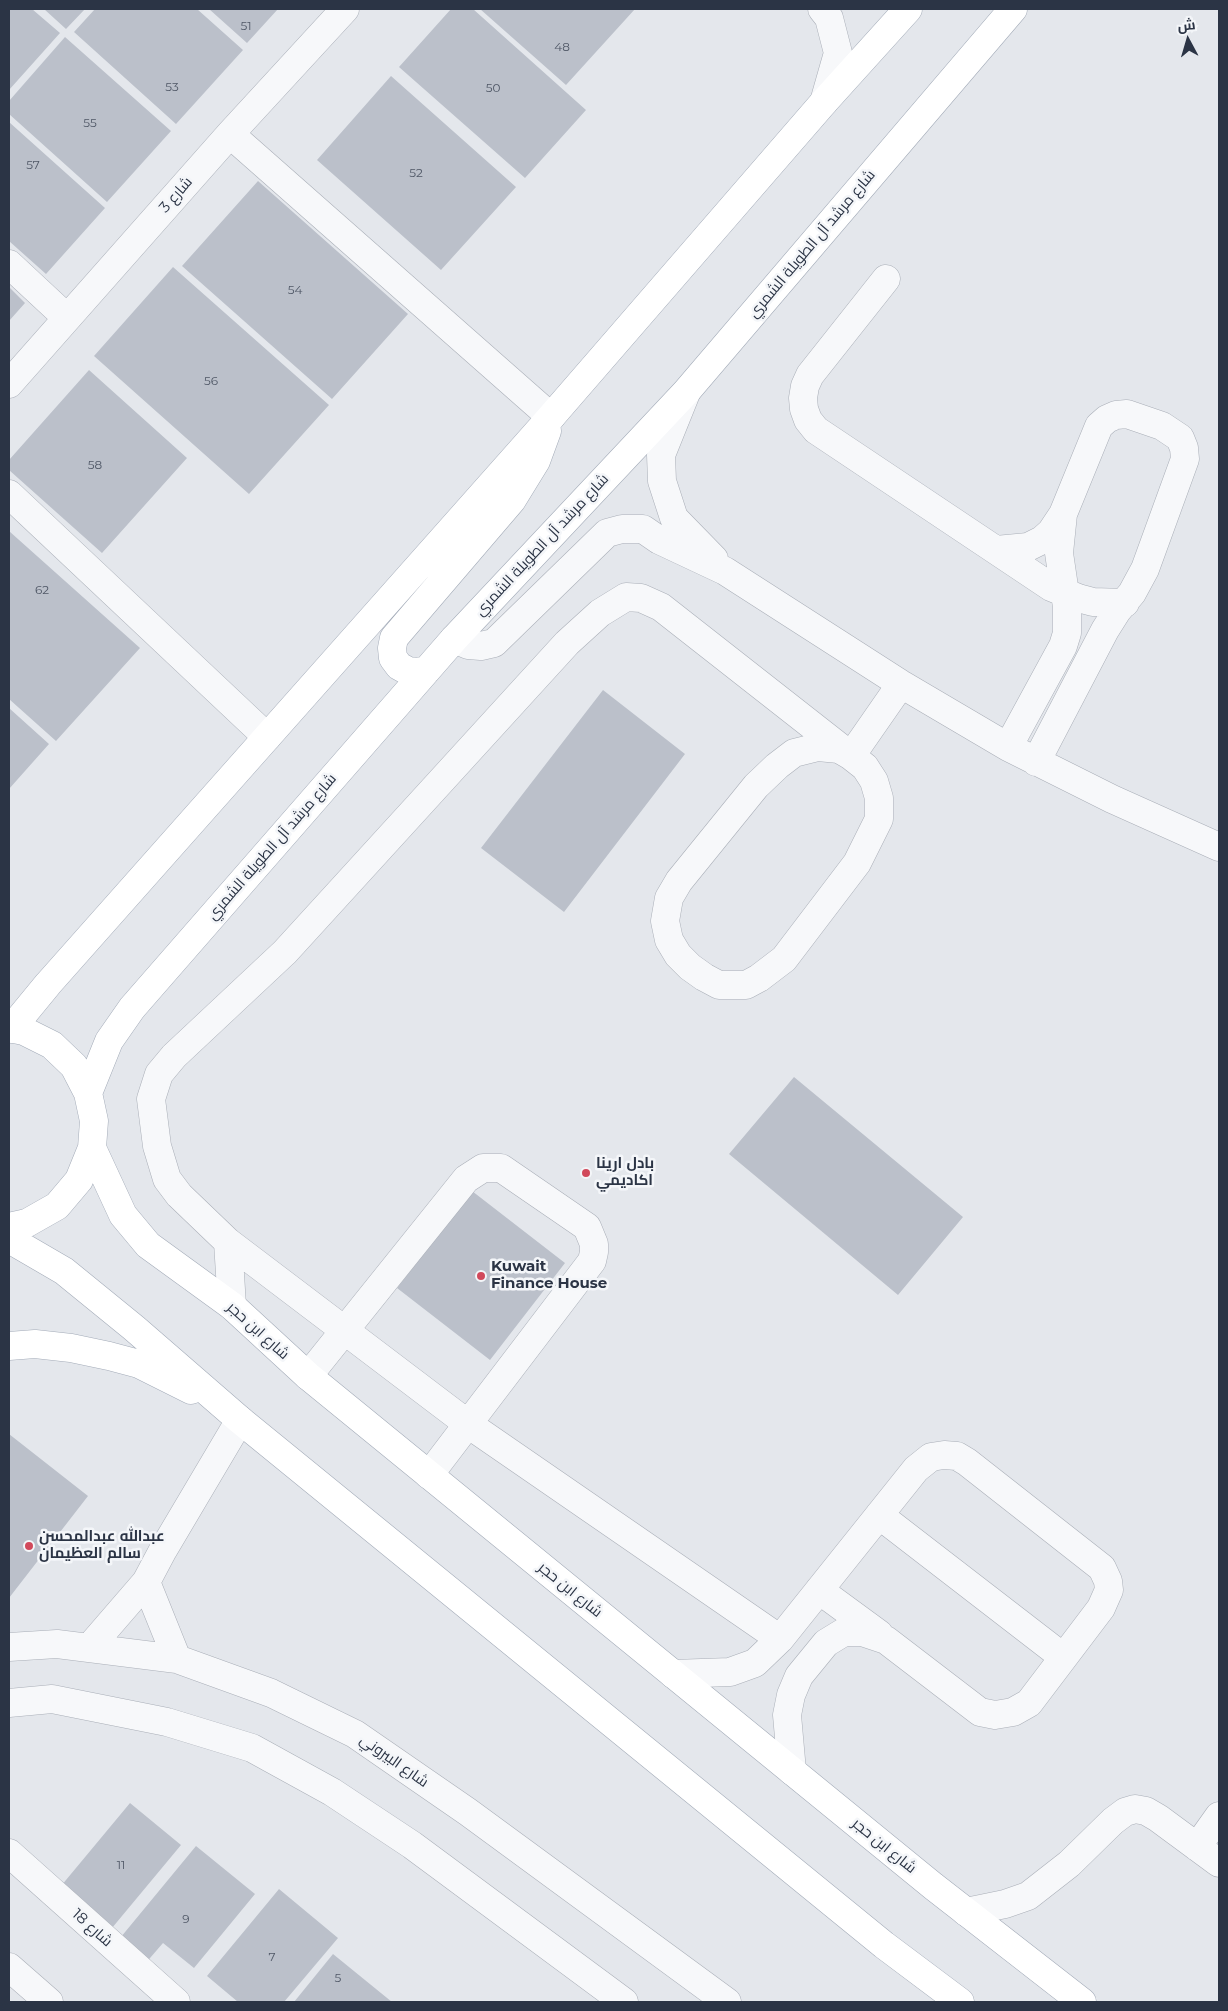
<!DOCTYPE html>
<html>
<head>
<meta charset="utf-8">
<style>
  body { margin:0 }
  #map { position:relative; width:1228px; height:2011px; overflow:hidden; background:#e4e7ec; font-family:Montserrat,Cairo,sans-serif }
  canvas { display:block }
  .frame { position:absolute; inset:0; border:10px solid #2b3445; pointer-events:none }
  .north { position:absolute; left:1163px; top:15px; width:50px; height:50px; -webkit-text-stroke:4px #f4f6f9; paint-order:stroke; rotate:354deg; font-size:14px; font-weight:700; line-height:20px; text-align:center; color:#2b3445 }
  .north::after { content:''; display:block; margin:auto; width:18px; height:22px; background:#2b3445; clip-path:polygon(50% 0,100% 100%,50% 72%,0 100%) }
</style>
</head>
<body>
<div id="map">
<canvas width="1228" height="2011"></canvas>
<div class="frame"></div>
<div class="north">ش</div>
</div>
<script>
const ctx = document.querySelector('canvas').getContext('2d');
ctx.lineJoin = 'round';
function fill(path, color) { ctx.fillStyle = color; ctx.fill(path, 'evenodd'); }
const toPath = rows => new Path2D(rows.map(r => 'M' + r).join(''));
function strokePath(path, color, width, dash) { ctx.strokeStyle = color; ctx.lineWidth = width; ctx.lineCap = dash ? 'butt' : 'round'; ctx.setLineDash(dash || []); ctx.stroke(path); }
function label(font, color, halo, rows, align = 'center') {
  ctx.font = font + ' Montserrat,Cairo,sans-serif'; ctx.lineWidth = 5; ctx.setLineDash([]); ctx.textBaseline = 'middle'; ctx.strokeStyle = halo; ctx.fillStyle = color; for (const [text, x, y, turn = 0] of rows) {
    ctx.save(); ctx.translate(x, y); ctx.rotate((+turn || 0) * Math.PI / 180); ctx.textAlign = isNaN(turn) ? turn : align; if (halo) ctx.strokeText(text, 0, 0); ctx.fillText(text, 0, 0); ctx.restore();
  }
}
fill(toPath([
  [9,9,32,9,60,33,9,90],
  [44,9,85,9,66,29],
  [95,9,197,9,243,50,176,124,74,32],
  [209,9,278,9,247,43],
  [451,9,473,9,586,110,525,178,399,67],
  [480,9,635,9,566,85],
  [65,37,171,131,107,202,9,114,9,101],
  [391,76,516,187,441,270,317,160],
  [9,122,105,208,46,274,9,241],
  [258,181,408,314,332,399,182,266],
  [173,267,329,405,249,494,94,356],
  [9,287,25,303,9,321],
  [89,370,187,458,102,553,9,470,9,460],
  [9,531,140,648,56,741,9,699],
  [603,690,685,754,564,912,481,848],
  [9,708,49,744,9,789],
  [794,1077,963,1217,898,1295,729,1154],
  [472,1191,565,1263,490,1360,397,1288],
  [9,1434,88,1496,9,1598],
  [130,1803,181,1845,112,1928,61,1886],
  [196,1846,255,1894,194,1968,163,1943,144,1965,116,1943],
  [279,1889,338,1938,284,2002,238,2002,207,1976],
  [333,1954,392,2002,294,2002]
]), '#bbc0ca');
const minor = toPath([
  [822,9,829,18,838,53,824,102],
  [230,134,551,417],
  [9,264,67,318],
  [886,279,810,375,805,386,803,398,804,409,808,420,816,430,1051,587,1078,598,1093,602,1125,603],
  [9,384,230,134,345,9],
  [686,393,661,455,662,481,674,518,714,559],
  [9,494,267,737],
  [996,550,1028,547,1042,540,1051,532,1063,514,1099,426,1107,419,1116,415,1127,414,1162,426,1180,438,1184,448,1185,459,1145,569,1132,593,1117,611,1105,630,1036,762],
  [454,639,468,645,481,646,494,643,607,533,622,529,643,529,659,540,725,571,901,684,1008,747,1112,799,1219,847],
  [1008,747,1063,646,1067,633,1067,607,1059,553,1063,514],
  [851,756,901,684],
  [228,1242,232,1306],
  [308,1376,466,1179,483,1168,501,1168,587,1227,594,1244,594,1252,592,1261,429,1475],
  [879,1515,1063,1657],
  [146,1582,177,1659],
  [819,1590,879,1634],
  [780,1639,468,1424,228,1242,179,1195,167,1179,157,1146,151,1099,159,1074,174,1056,285,952,567,643,600,613,626,597,641,598,661,607,851,756,865,767,874,781,879,798,879,819,857,863,784,959,759,978,746,985,719,985,704,977,690,967,678,955,669,940,665,921,669,898,679,881,756,786,777,766,794,753,818,747,839,749,851,756],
  [9,1647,57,1644,177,1659,271,1693,355,1734,468,1812,727,2002],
  [89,1648,146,1582,163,1550,240,1420],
  [673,1674,730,1672,755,1663,780,1639,916,1469,931,1457,944,1455,957,1456,967,1462,1102,1568,1108,1581,1109,1590,1101,1608,1029,1703,1013,1712,995,1715,980,1712,886,1640,862,1632,844,1632,826,1643,799,1676,791,1695,787,1715,792,1771],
  [9,1703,52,1699,167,1722,252,1748,332,1792,412,1845,624,2002],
  [1197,1847,1219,1816],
  [9,1853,176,2002],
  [966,1912,1005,1904,1028,1896,1069,1864,1113,1821,1125,1812,1135,1809,1146,1811,1158,1818,1219,1863],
  [9,1967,49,2002]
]);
const major = toPath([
  [427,670,418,672,408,671,399,666,393,658,392,648,394,638,512,500,536,461,547,431],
  [9,1028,24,1031,52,1045,74,1066,88,1093,94,1121,92,1148,79,1180,57,1206,27,1223,9,1227],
  [11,1029,48,984,551,417,824,102,908,9],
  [88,1093,109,1041,132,1008,454,639,686,392,1013,9],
  [92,1148,123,1215,148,1245,232,1306,308,1376,933,1886,1082,2002],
  [9,1239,64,1271,134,1328,240,1420,884,1945,960,2002],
  [9,1346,35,1344,71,1348,109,1356,139,1364,191,1390]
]);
strokePath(minor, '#a9aeb7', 29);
strokePath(major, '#a3abb8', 29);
strokePath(minor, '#f7f8fa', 28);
strokePath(major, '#fff', 28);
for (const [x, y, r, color] of [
  [586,1173,5,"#d1495b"],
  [481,1276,5,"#d1495b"],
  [29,1546,5,"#d1495b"]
]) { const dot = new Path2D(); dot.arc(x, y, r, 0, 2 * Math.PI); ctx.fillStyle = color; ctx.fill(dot); strokePath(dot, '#f4f6f9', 2); }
label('12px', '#4f5766', null, [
  ["51",246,26],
  ["48",562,47],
  ["53",172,87],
  ["50",493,88],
  ["55",90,123],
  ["57",33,165],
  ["52",416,173],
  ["54",295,290],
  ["56",211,381],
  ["58",95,465],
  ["62",42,590],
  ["11",121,1865],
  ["9",186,1919],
  ["7",272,1957],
  ["5",338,1978]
]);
label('15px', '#2b3445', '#f4f6f9', [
  ["شارع 3",176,195,-49],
  ["شارع مرشد آل الطويلة الشمري",812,244,-50],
  ["شارع مرشد آل الطويلة الشمري",542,545,-47],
  ["شارع مرشد آل الطويلة الشمري",272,847,-49],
  ["شارع ابن حجر",258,1331,42],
  ["شارع ابن حجر",570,1590,39],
  ["شارع البيروني",394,1761,35],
  ["شارع ابن حجر",884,1846,39],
  ["شارع 18",92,1928,42]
]);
label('bold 15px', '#2b3445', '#f4f6f9', [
  ["بادل ارينا",596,1164],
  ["اكاديمي",596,1181],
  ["Kuwait",491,1267],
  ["Finance House",491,1284],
  ["عبدالله عبدالمحسن",39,1537],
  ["سالم العظيمان",39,1554]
], 'left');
</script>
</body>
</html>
